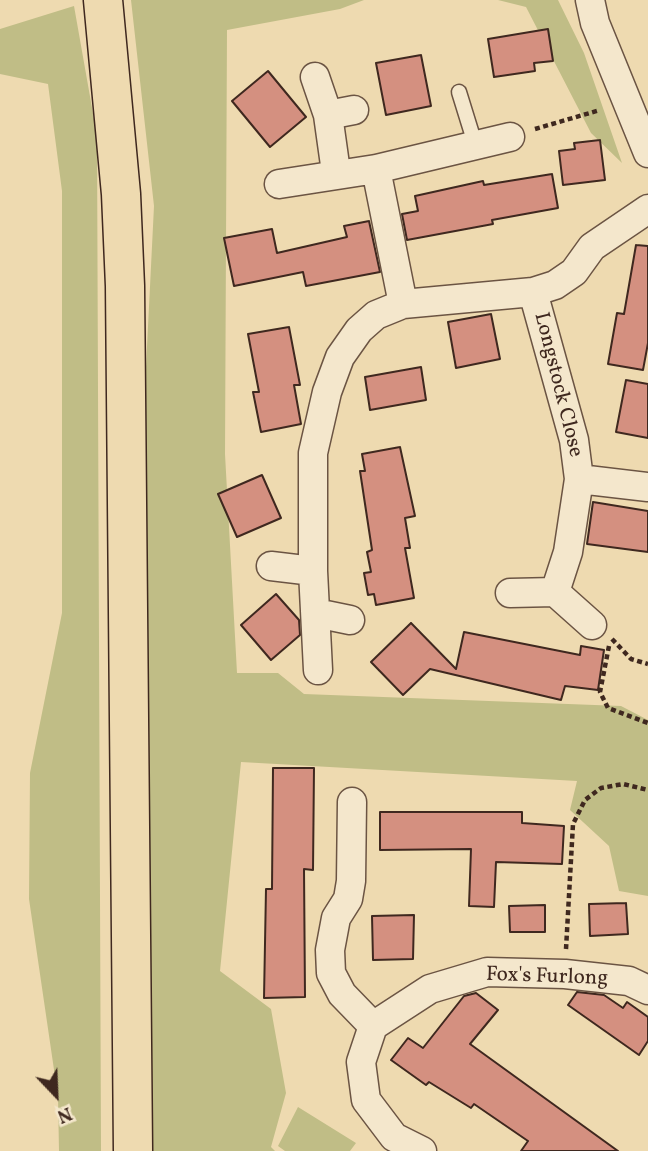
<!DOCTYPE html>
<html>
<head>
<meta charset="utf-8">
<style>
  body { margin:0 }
  #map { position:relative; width:648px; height:1151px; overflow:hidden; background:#eedab0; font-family:Vollkorn,serif }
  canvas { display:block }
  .north { position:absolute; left:21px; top:1060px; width:70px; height:70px; -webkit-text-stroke:5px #f4e7cc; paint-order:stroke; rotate:157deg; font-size:19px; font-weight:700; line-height:28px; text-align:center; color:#3f281f }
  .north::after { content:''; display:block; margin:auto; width:24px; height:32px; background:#3f281f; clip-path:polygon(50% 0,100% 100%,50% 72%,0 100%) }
</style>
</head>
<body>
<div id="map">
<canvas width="648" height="1151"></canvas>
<div class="north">N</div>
</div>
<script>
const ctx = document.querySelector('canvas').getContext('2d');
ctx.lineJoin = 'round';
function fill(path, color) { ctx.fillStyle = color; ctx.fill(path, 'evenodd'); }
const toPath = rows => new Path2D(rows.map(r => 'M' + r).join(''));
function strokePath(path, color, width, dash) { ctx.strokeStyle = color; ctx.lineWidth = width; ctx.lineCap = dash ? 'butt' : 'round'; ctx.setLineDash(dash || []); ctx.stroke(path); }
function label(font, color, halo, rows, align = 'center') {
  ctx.font = font + ' Vollkorn,serif'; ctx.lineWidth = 5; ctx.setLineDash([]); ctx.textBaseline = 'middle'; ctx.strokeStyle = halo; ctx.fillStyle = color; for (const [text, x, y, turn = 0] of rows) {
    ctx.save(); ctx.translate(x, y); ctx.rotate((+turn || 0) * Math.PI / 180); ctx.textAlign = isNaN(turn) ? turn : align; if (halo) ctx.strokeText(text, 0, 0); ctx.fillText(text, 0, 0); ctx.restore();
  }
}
fill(toPath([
  [131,0,364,0,340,9,227,30,225,454,237,673,278,673,304,694,621,706,648,720,648,896,619,891,609,846,570,810,577,781,241,762,220,971,271,1009,286,1093,271,1147,275,1151,150,1151,145,387,154,206],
  [498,0,558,0,584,53,622,163,591,133,526,7],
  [74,6,97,136,101,1151,59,1151,58,1097,29,899,30,773,62,613,62,191,48,84,0,74,0,29],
  [298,1107,356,1143,350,1151,285,1151,278,1146]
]), '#c0bd86');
const building = toPath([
  [548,29,553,61,534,63,535,71,494,77,488,39,548,29],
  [421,55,431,106,386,115,376,63,421,55],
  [268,71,306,117,270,147,232,101,268,71],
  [600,140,605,180,563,185,559,151,575,149,574,143,600,140],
  [552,174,558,208,492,220,493,224,407,240,402,214,418,211,415,196,483,181,484,185,552,174],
  [369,221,380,272,306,286,303,272,234,286,224,238,272,229,277,253,347,237,344,226,369,221],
  [636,245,648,246,648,343,643,370,608,364,617,313,624,314,636,245],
  [491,314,500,359,456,368,448,322,491,314],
  [289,327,300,385,294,385,301,424,261,432,253,392,259,392,248,334,289,327],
  [421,367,426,400,370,410,365,377,421,367],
  [626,380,648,384,648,438,616,432,626,380],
  [400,447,415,516,405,518,410,548,405,548,414,598,376,605,374,594,368,595,364,573,371,572,367,552,372,550,360,471,365,471,362,454,400,447],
  [262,475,281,518,237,537,218,494,262,475],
  [593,502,648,511,648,552,587,544,593,502],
  [276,594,299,620,300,635,271,660,241,625,276,594],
  [411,623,456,669,464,632,580,655,581,646,604,650,598,690,565,686,561,700,430,669,403,695,371,662,411,623],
  [273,768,314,768,313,870,304,869,305,997,264,998,266,889,272,889,273,768],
  [380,812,522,812,522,823,564,826,562,864,496,862,494,907,469,906,471,849,380,850,380,812],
  [626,903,628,934,590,936,589,904,626,903],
  [545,905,545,932,510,932,509,906,545,905],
  [414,915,413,959,373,960,372,916,414,915],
  [577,992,604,995,623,1008,627,1002,648,1017,648,1041,639,1055,568,1005,577,992],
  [476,993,498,1010,470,1044,618,1151,521,1151,528,1141,474,1104,471,1108,429,1082,426,1085,391,1060,408,1038,423,1048,464,996,476,993]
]);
fill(building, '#d49080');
strokePath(building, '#3f281f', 2);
const lane = toPath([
  [459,92,476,147]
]);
const street = toPath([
  [590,0,595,23,648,153],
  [315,77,328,115,336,172],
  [328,115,354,110],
  [376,169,403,304],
  [279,184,376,169,510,137],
  [533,292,574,440,579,479,568,552,555,592],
  [579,479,648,487],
  [271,566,313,571],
  [510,593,555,592,592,625],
  [316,613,350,620],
  [318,670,313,571,313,453,327,392,340,357,359,330,376,315,403,304,533,292,555,285,574,272,592,247,648,209],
  [352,802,351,881,348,899,336,918,330,950,331,973,342,994,373,1026],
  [422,1151,394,1137,366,1100,361,1062,373,1026,430,989,487,972,565,974,629,981,648,990]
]);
const highway = toPath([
  [103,0,121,194,125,286,133,1151]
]);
strokePath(lane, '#6b5443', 17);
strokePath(street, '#6b5443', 31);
strokePath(highway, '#3f281f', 41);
strokePath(toPath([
  [535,129,600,110],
  [612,639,631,659,648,664],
  [609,646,600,692,608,708,648,723],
  [566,949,573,824,585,800,601,788,623,784,648,790]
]), '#3f281f', 4.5, [5, 3.5]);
strokePath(lane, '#f4e7cc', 14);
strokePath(street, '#f4e7cc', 28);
strokePath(highway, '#eedab0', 38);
label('21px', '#3f281f', '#f4e7cc', [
  ["Longstock Close",557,385,76],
  ["Fox's Furlong",547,978,2]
]);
</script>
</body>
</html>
